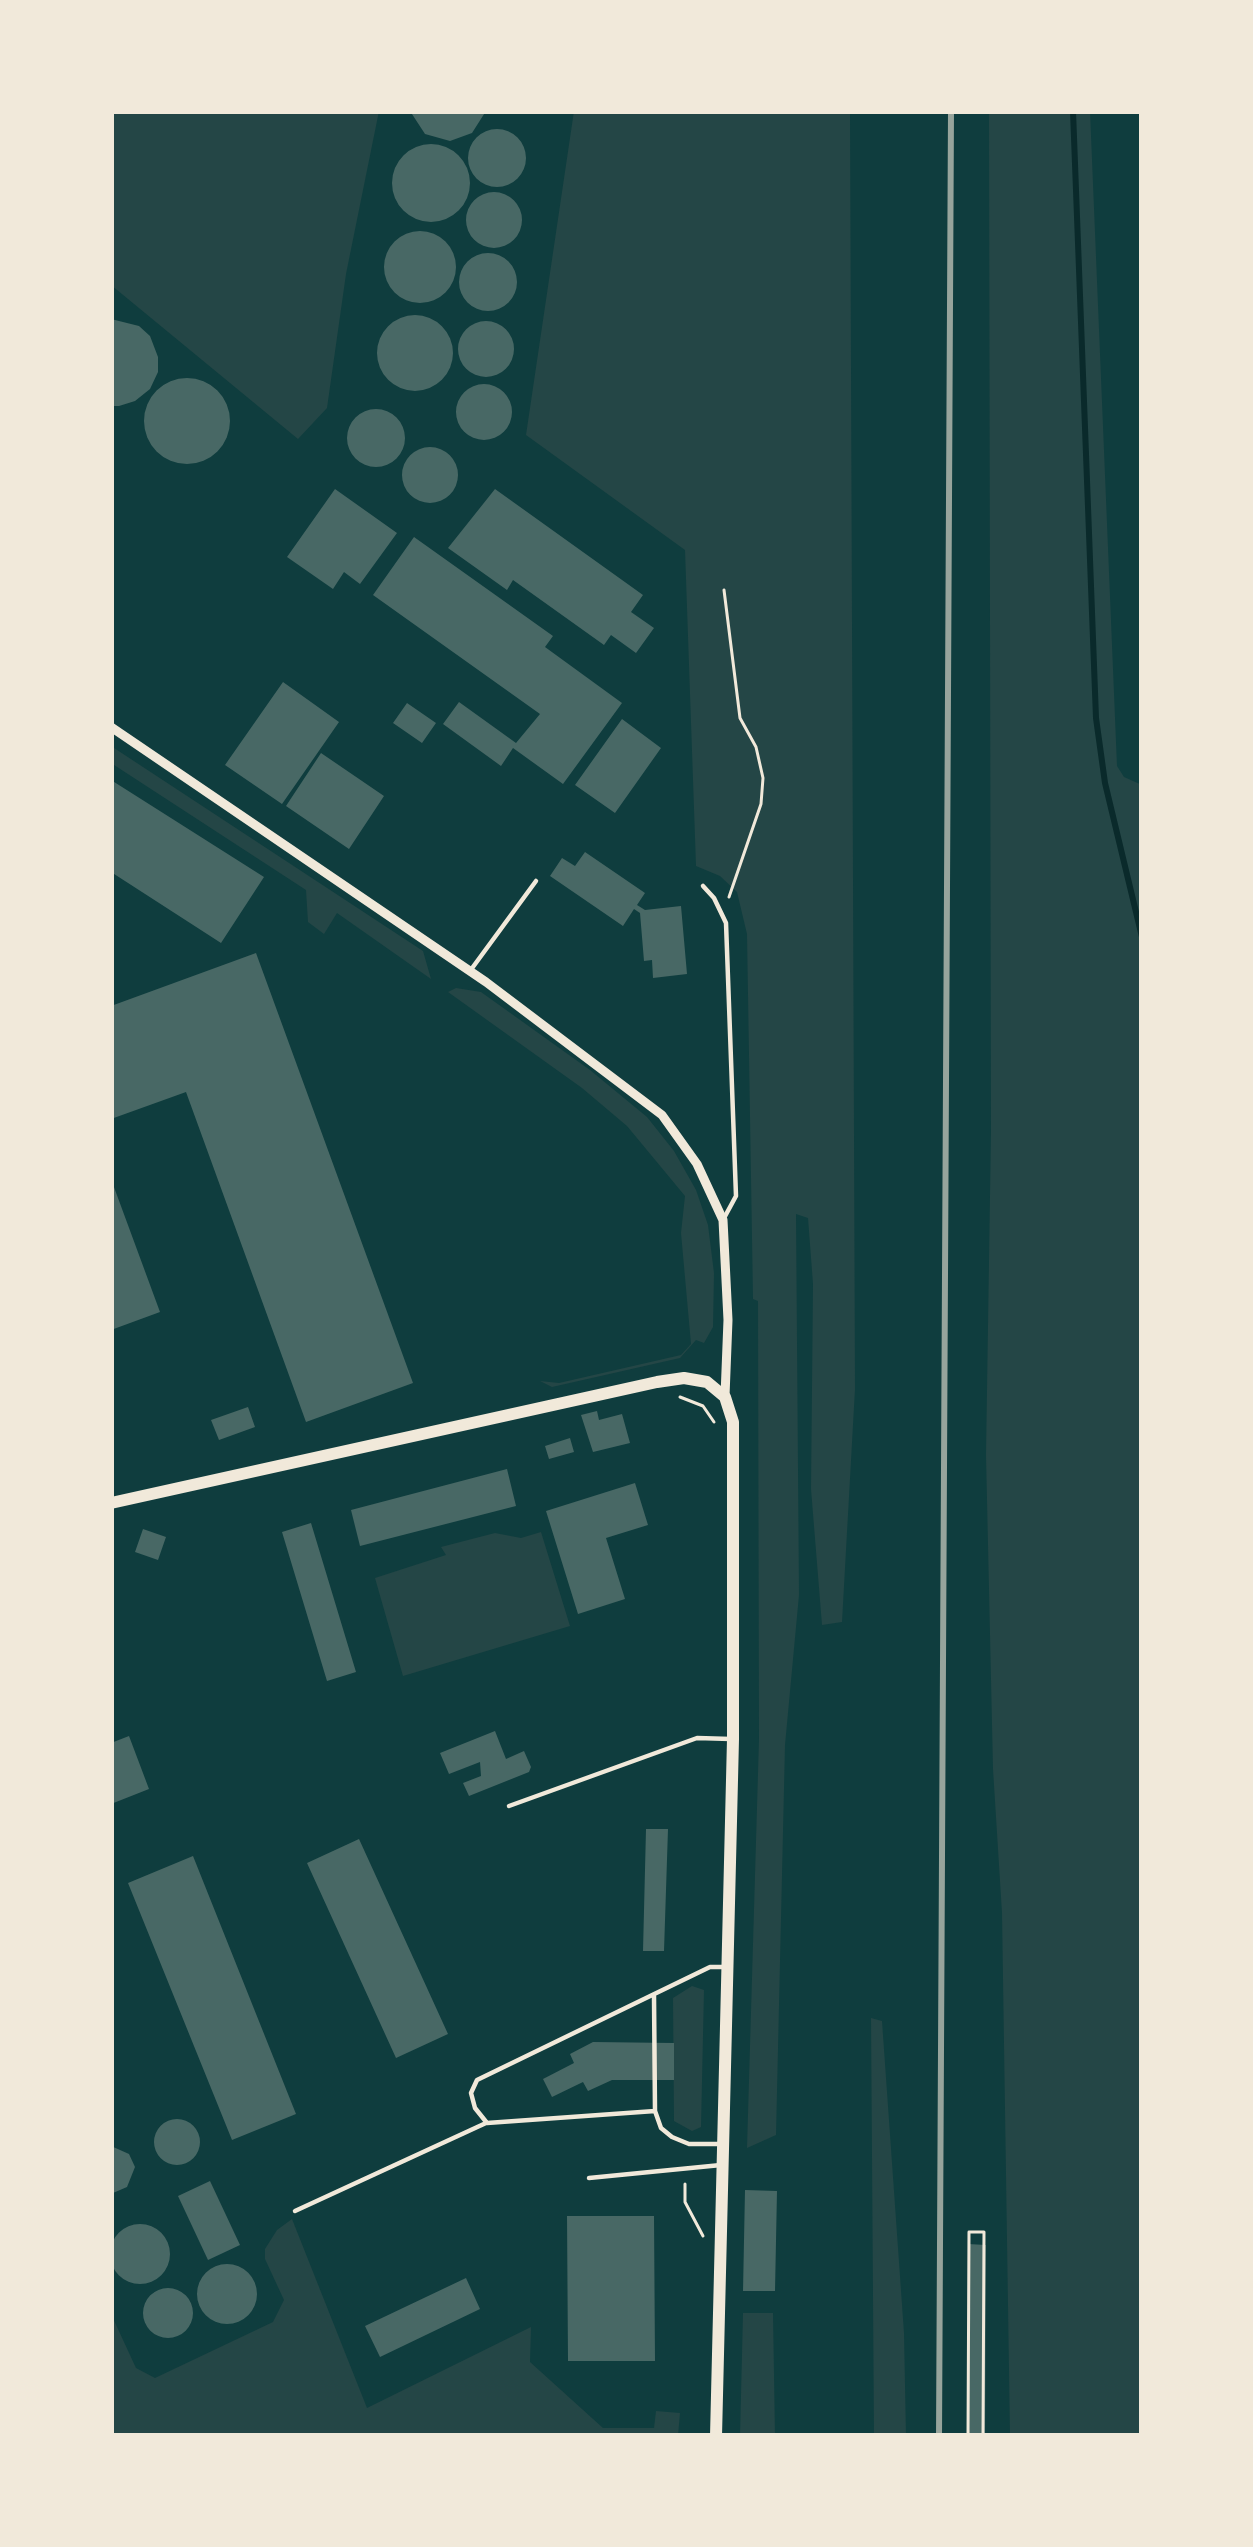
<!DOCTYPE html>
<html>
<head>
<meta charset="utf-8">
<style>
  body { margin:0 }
  #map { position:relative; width:1253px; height:2547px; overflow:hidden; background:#0f3d3e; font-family:Roboto,sans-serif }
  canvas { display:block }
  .frame { position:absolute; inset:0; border:114px solid #f1e9da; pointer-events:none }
</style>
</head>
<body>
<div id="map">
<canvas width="1253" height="2547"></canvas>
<div class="frame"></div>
</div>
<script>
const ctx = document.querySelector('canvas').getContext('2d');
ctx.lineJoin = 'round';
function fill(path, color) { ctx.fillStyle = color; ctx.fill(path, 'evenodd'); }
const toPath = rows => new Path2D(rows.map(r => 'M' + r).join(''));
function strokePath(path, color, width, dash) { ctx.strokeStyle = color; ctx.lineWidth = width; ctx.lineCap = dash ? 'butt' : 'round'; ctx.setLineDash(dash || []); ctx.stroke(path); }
fill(toPath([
  [111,111,379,111,346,274,327,408,298,439,111,285],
  [574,111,850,111,855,1389,842,1622,822,1625,811,1489,813,1284,808,1218,796,1214,799,1595,785,1745,776,2135,747,2148,759,1739,758,1301,753,1299,747,934,737,892,720,876,696,866,685,550,526,435],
  [989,111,1090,111,1117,766,1124,777,1142,785,1139,801,1142,812,1142,2436,1010,2436,1002,1913,993,1769,986,1455,991,1131],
  [111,746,423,951,431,979,337,913,324,934,308,922,306,890,111,763],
  [456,988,481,992,590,1070,647,1117,674,1151,696,1190,708,1225,714,1273,713,1327,704,1343,696,1340,680,1358,552,1387,540,1381,559,1383,681,1355,691,1344,681,1233,685,1196,627,1126,582,1088,448,992],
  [541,1532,570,1626,403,1676,375,1578,446,1555,441,1547,495,1533,521,1538],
  [692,1986,704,1990,701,2127,692,2131,674,2121,673,1998],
  [871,2018,882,2021,904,2333,906,2436,874,2436],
  [292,2219,367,2408,531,2327,530,2362,603,2428,654,2428,656,2411,680,2413,678,2436,111,2436,111,2314,136,2368,155,2378,273,2322,284,2300,265,2259,265,2249,277,2230],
  [743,2313,773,2313,775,2436,740,2436]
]), '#244646');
strokePath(toPath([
  [1073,111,1096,718,1105,783,1142,937]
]), '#0a2a2b', 6);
fill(toPath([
  [410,111,486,111,472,133,450,141,425,134],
  '468 158a29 29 0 1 1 58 0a29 29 0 1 1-58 0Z',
  '392 183a39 39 0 1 1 78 0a39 39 0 1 1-78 0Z',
  '466 220a28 28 0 1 1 56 0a28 28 0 1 1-56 0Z',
  '384 267a36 36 0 1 1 72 0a36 36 0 1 1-72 0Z',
  '459 282a29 29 0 1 1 58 0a29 29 0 1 1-58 0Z',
  '377 353a38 38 0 1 1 76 0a38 38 0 1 1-76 0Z',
  [111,319,139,326,150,336,158,357,158,372,150,389,135,401,119,406,111,406],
  '458 349a28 28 0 1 1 56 0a28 28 0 1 1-56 0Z',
  '144 421a43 43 0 1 1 86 0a43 43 0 1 1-86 0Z',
  '456 412a28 28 0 1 1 56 0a28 28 0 1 1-56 0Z',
  '347 438a29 29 0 1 1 58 0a29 29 0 1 1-58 0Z',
  '402 475a28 28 0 1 1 56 0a28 28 0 1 1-56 0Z',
  [335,489,397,533,360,584,344,572,333,589,287,557],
  [495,489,643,595,631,612,654,628,636,653,611,635,604,645,513,580,507,590,448,548],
  [414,537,553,636,545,647,622,703,563,784,513,748,501,766,443,724,459,702,516,743,540,714,373,595],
  [283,682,339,722,282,804,225,765],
  [407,703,436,723,422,743,393,723],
  [622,719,661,748,615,813,575,785],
  [321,753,384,796,349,849,286,806],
  [111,780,264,877,221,943,111,872],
  [585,852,645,893,637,905,645,910,681,906,687,974,653,978,652,960,644,961,640,913,634,909,623,926,550,876,562,858,575,866],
  [256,953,413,1383,306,1422,186,1092,111,1119,111,1006],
  [111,1179,160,1312,111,1330],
  [248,1407,255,1427,219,1440,211,1420],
  [597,1411,599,1420,622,1414,630,1443,593,1452,581,1415],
  [570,1438,574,1452,549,1459,545,1446],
  [507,1469,516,1506,360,1546,351,1510],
  [635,1483,648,1525,606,1538,625,1599,578,1614,546,1511],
  [311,1523,356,1672,327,1681,282,1532],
  [143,1529,166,1537,158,1560,135,1552],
  [495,1731,506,1759,524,1751,531,1767,529,1772,469,1796,463,1783,481,1776,480,1762,449,1774,440,1753],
  [129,1736,149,1789,111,1804,111,1743],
  [646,1829,668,1829,664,1951,643,1951],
  [359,1839,448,2034,396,2058,307,1863],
  [193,1856,296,2114,232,2140,128,1883],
  [593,2042,674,2043,674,2080,612,2080,588,2091,583,2082,552,2097,543,2079,574,2063,570,2054],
  '154 2142a23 23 0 1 1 46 0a23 23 0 1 1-46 0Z',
  [111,2146,129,2154,135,2167,127,2187,113,2193],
  [210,2181,240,2245,208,2260,178,2196],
  [745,2190,777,2191,775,2291,743,2291],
  [567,2216,654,2216,655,2361,568,2361],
  '110 2254a30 30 0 1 1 60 0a30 30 0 1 1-60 0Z',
  [968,2244,986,2245,985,2436,967,2436],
  '197 2294a30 30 0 1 1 60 0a30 30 0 1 1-60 0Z',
  [466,2278,480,2309,380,2357,365,2326],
  '143 2313a25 25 0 1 1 50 0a25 25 0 1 1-50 0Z'
]), '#486865');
strokePath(toPath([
  [724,590,740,718,756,747,763,778,761,804,729,897],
  [680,1397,703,1406,714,1422],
  [685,2184,685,2202,703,2236],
  [968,2436,969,2232,984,2232,983,2436]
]), '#f1e9da', 3);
strokePath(toPath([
  [703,886,714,898,726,923,736,1196,723,1220],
  [470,971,536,881],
  [509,1806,697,1738,731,1739],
  [654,1996,655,2111],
  [721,2144,689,2144,672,2137,661,2128,655,2111,487,2123,475,2108,471,2093,477,2080,710,1967,727,1967],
  [589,2178,721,2165],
  [295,2211,486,2123]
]), '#f1e9da', 4.5);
strokePath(toPath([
  [111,727,486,982,662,1115,697,1164,723,1220,728,1320,725,1396]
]), '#f1e9da', 9);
strokePath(toPath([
  [111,1503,657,1382,684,1378,707,1382,725,1397,733,1422,733,1739,716,2436]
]), '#f1e9da', 12);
strokePath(toPath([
  [939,2436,951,111]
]), '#97a49c', 6);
</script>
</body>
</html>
